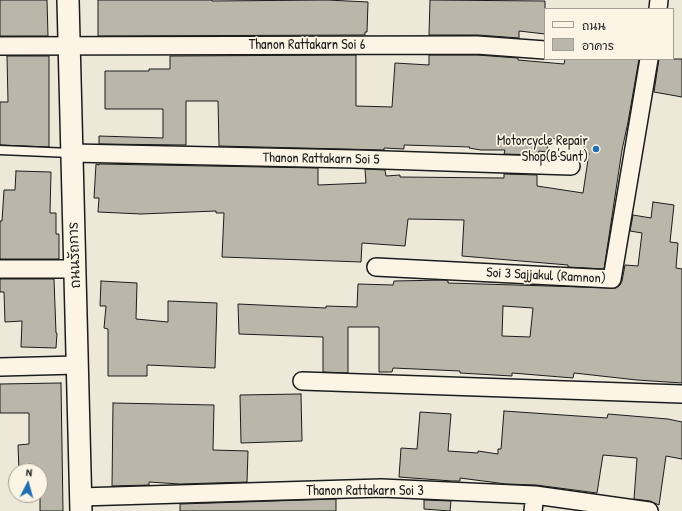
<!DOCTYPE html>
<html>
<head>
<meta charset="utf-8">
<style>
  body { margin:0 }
  #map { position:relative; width:682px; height:511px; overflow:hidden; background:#eee8d9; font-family:"Patrick Hand","Playpen Sans Thai",sans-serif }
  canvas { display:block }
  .legend { position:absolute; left:544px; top:8px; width:130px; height:52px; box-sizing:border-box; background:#fcf5e5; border:1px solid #a29e95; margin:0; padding:5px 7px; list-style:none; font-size:12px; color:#1c1c1c }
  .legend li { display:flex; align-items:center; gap:8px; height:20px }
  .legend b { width:20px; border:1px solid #a29e95 }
  .north { position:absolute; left:8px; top:463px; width:40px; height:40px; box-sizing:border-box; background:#fcf5e5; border:1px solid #a29e95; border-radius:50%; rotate:6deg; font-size:11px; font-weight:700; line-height:16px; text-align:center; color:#1c1c1c }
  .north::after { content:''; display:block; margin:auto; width:14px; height:18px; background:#1f6fb2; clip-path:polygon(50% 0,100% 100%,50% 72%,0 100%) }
</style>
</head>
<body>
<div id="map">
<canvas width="682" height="511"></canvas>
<ul class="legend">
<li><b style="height:5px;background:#fcf5e5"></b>ถนน</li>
<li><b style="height:11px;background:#bab6aa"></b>อาคาร</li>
</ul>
<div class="north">N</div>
</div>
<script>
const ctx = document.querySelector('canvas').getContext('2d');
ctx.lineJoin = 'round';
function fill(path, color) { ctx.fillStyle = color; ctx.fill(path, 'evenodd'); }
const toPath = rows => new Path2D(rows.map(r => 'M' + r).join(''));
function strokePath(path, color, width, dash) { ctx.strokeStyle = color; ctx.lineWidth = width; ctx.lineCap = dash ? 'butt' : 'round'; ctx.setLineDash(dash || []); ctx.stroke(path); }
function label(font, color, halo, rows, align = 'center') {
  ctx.font = font + ' "Patrick Hand","Playpen Sans Thai",sans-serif'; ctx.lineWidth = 3.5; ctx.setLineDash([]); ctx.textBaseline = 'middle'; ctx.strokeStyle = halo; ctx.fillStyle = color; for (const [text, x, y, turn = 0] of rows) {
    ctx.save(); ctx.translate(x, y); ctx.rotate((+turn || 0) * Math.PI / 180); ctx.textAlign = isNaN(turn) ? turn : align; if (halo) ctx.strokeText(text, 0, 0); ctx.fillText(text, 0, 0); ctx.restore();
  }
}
const building = toPath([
  [0,0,47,0,48,36,0,36,0,0],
  [98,0,212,0,212,1,327,0,368,2,367,32,365,32,365,35,98,36,98,0],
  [430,0,545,1,545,34,519,31,519,38,478,35,429,35,430,0],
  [356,55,356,106,392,107,395,63,429,65,429,55,477,55,518,58,518,60,564,64,565,59,639,59,628,122,622,150,604,269,568,267,568,265,462,256,464,220,408,219,405,246,362,243,361,262,222,257,224,213,216,213,216,211,141,214,98,212,99,198,94,198,96,164,99,165,99,164,318,168,318,185,366,183,365,169,385,170,386,176,400,175,400,177,504,178,504,174,537,175,537,186,583,193,589,153,583,152,585,142,548,138,547,152,539,151,538,155,504,154,505,150,481,150,469,148,470,147,404,145,404,149,384,148,384,150,219,146,218,101,186,101,186,145,99,144,99,136,163,138,163,109,105,109,105,71,149,71,149,69,170,69,170,56,356,55],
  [7,56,49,56,49,147,0,145,0,102,8,102,7,56],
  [659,59,682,59,682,97,654,92,659,59],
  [16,171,51,172,50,213,56,213,56,234,59,234,59,259,0,259,0,221,2,221,4,190,15,190,16,171],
  [653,202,674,205,670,242,678,243,676,268,682,269,682,383,637,380,574,373,573,378,512,373,512,376,460,373,460,371,393,368,392,372,379,372,379,327,348,327,348,373,323,372,323,337,239,334,238,304,326,308,326,306,357,307,358,284,393,285,394,281,445,280,448,281,448,283,616,288,620,285,622,281,625,265,638,266,642,233,630,231,633,215,651,218,653,202],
  [503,306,533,308,530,337,502,336,503,306],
  [0,279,54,279,56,333,57,333,56,348,21,347,22,321,5,322,4,292,0,292,0,279],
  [101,281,137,283,136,319,168,322,168,301,217,303,215,368,147,365,147,376,108,376,108,329,104,328,106,306,100,306,101,281],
  [61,383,63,511,40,511,40,471,19,471,18,445,29,444,29,413,0,413,0,384,61,383],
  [301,394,302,441,241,443,240,395,301,394],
  [113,403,214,405,213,450,248,451,247,482,180,484,149,482,149,485,112,486,113,403],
  [504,411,607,418,608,414,668,419,682,422,682,459,666,456,659,505,650,501,634,499,637,458,603,455,597,493,536,485,506,484,460,478,460,481,452,481,399,477,401,448,417,449,420,412,451,414,448,451,478,453,478,451,498,454,498,449,501,449,504,411],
  [336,499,336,511,180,511,180,504,336,499],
  [424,500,451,501,450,511,424,509,424,500]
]);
fill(building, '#bab6aa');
strokePath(building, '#1c1c1c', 1);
const service = toPath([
  [0,150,71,153]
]);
const minor = toPath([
  [658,9,659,0],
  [0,46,477,45,545,50],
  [72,153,354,159,571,166],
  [376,267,612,279,649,59],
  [0,269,76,269],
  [0,367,77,365],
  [302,381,682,394],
  [80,497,381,488,535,495,649,511],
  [533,511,535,495]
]);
const tertiary = toPath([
  [68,0,81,511]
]);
strokePath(service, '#1c1c1c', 11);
strokePath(minor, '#1c1c1c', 20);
strokePath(tertiary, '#1c1c1c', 24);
strokePath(service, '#fcf5e5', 8);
strokePath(minor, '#fcf5e5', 17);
strokePath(tertiary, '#fcf5e5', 21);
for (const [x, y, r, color] of [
  [596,149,4,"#1f6fb2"]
]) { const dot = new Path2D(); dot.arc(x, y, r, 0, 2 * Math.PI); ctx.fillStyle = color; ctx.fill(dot); strokePath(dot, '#fcf5e5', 1.5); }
label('14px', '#1c1c1c', '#fcf5e5', [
  ["Thanon Rattakarn Soi 6",307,45],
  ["Thanon Rattakarn Soi 5",321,159,1],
  ["ถนนรัถการ",75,255,-92],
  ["Soi 3 Sajjakul (Ramnon)",546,276,3],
  ["Thanon Rattakarn Soi 3",365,491]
]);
label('14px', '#1c1c1c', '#fcf5e5', [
  ["Motorcycle Repair",588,141],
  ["Shop(B'Sunt)",588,157]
], 'right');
</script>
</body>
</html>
